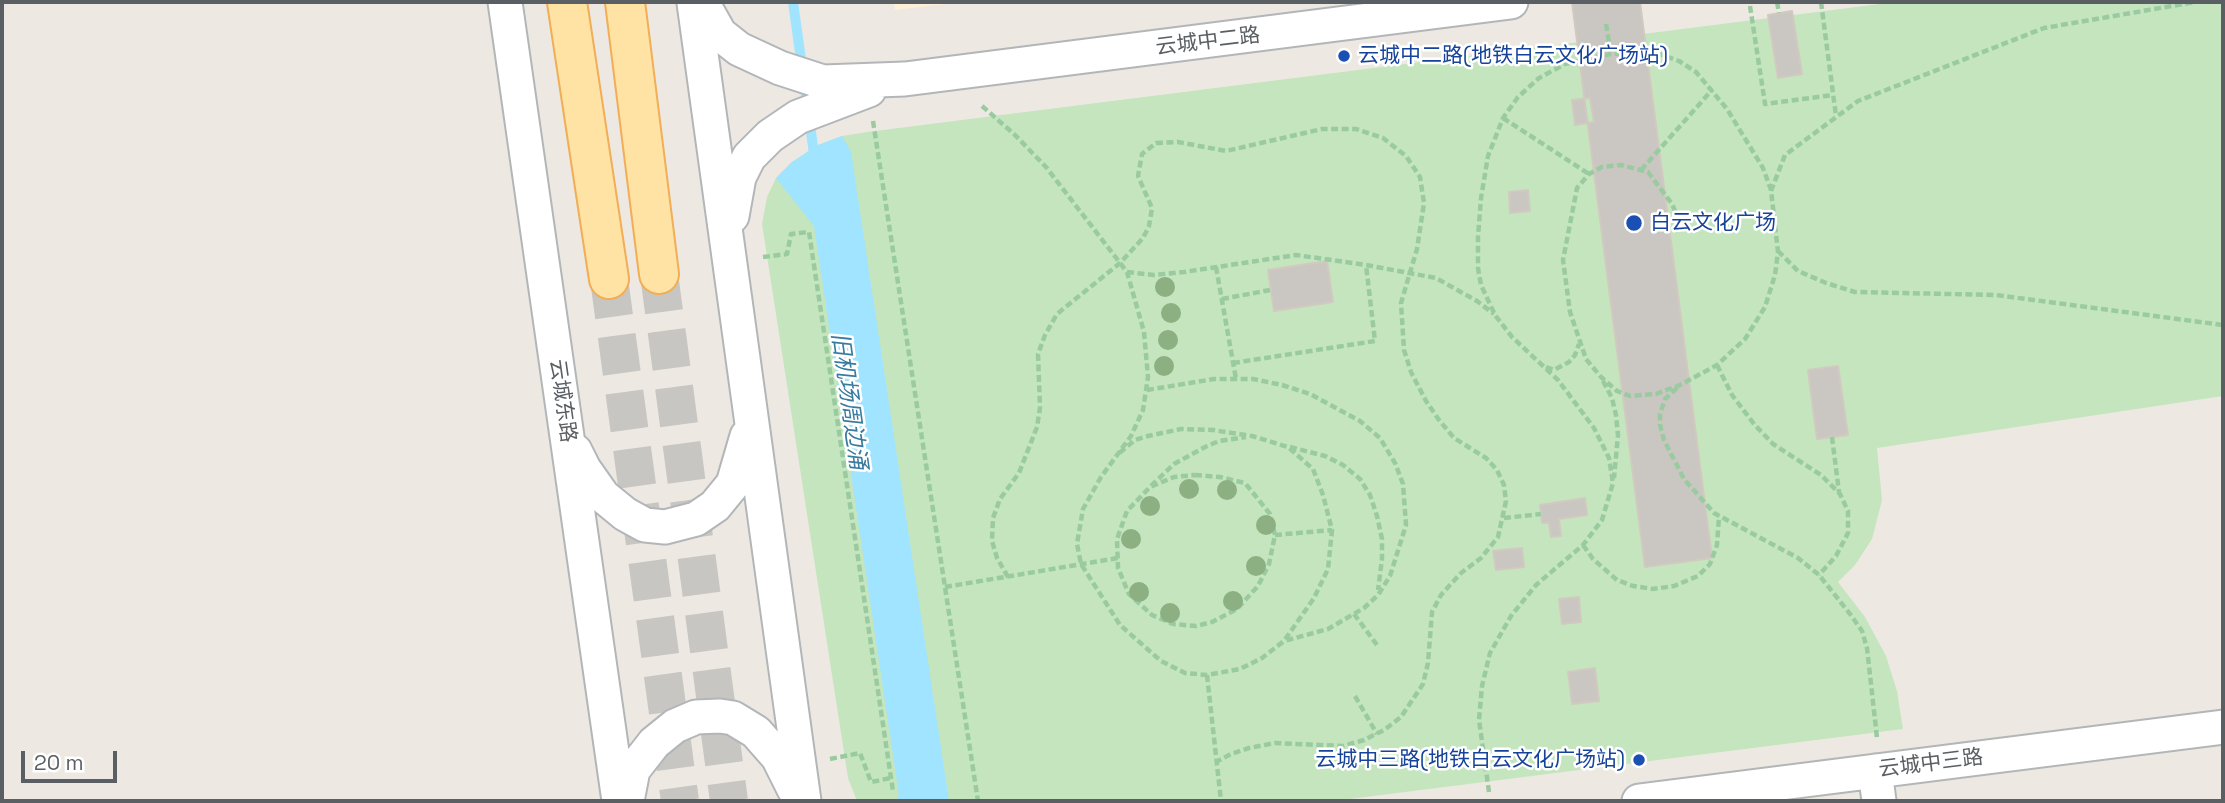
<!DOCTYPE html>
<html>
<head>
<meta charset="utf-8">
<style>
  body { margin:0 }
  #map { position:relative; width:2225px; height:803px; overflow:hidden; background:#ede9e2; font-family:"Space Grotesk",sans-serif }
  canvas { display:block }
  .frame { position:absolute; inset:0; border:4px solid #5a5f63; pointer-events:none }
  .scale { position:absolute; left:21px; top:751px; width:96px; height:32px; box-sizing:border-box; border:4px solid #5a5f63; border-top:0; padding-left:9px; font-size:21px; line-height:24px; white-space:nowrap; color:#5a5f63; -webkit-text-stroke:5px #fff; paint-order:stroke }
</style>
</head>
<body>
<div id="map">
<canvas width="2225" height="803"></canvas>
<div class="frame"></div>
<div class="scale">20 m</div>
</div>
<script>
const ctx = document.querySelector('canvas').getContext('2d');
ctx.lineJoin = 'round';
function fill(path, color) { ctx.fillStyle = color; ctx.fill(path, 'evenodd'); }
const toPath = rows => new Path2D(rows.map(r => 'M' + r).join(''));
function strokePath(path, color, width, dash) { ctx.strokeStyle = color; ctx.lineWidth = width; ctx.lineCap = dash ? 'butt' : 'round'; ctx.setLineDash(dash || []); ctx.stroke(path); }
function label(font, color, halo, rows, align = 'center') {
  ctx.font = font + ' "Space Grotesk","Noto Sans SC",sans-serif'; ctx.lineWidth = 5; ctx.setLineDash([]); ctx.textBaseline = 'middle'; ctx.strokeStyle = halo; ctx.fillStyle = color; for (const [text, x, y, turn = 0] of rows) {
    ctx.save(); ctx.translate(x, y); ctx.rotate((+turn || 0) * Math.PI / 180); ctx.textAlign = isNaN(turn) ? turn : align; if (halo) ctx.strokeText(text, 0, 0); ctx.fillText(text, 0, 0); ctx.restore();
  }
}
fill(toPath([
  [894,2,963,2,895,10]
]), '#feefd6');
fill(toPath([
  [1896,2,2223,2,2223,396,1877,448,1882,500,1872,539,1855,565,1838,582,1865,617,1886,656,1897,691,1903,729,1334,801,857,801,848,778,762,224,767,197,776,178,792,162,818,145,842,136,867,132]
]), '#c4e5be');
fill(toPath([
  [842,136,851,152,949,801,896,801,899,795,814,226,776,178,792,162,818,145]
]), '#a0e4ff');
strokePath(toPath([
  [793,2,815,161]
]), '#a0e4ff', 10);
const building = toPath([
  [1572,2,1640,2,1712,558,1645,567,1572,2],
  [1792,11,1802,74,1778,78,1768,15,1792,11],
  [1590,98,1594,122,1575,125,1572,100,1590,98],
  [1528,190,1530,211,1510,213,1509,192,1528,190],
  [1327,261,1333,302,1274,311,1268,270,1327,261],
  [1838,366,1848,435,1817,439,1808,370,1838,366],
  [1585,498,1587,515,1559,519,1561,536,1551,537,1549,523,1542,523,1540,505,1585,498],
  [1522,548,1524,567,1496,570,1493,551,1522,548],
  [1579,597,1581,622,1562,624,1559,599,1579,597],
  [1595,668,1599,701,1572,704,1568,672,1595,668]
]);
fill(building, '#cac6c1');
strokePath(building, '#d2cac0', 2);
strokePath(toPath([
  [659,274,729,801],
  [609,279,680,801]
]), '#c8c6c2', 38, [38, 19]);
const minor = toPath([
  [505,2,619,801],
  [702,2,720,34,739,49,780,68,823,82,905,79,1511,2],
  [694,3,804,801],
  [732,216,739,177,749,157,770,136,798,117,869,90],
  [575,451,584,469,603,496,625,514,645,525,665,527,696,519,715,506,733,484,747,436],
  [1875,771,1879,801],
  [627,801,633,770,654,743,675,726,696,717,720,716,733,718,756,732,778,757,794,789],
  [1639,801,2223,727]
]);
const major = toPath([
  [567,2,609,279],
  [625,2,659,274]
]);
strokePath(minor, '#b3b6b9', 37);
strokePath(major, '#f1ae57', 42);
strokePath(toPath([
  [1777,2,1779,13],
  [1821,2,1836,116],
  [1750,6,1765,104,1833,95],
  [1606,24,1611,54],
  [982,106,1015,135,1046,167,1127,272,1144,332,1148,377,1143,410,1131,436,1101,477,1083,509,1077,544,1081,564,1120,625,1161,661,1185,673,1207,675,1240,669,1262,658,1284,641,1314,598,1328,569,1332,530,1323,495,1313,469,1288,447,1252,436,1213,430,1181,429,1148,436,1135,440,1117,455],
  [1503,118,1589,174],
  [873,121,978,801],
  [1641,170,1712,90],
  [1771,191,1785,155,1858,101,2044,28,2195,2],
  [1778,251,1798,271,1826,283,1855,292,1996,295,2223,325],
  [763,257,787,254,791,234,809,232,893,791],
  [1216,267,1236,379],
  [1127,272,1154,275,1184,272,1296,255,1366,265,1436,278,1477,301,1494,314],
  [1222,299,1270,290],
  [1233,363,1375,341,1366,265],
  [1717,365,1732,395,1754,424,1773,444,1821,475,1840,494,1848,511,1848,533,1836,556,1819,575],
  [1546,367,1554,370,1569,362,1575,355,1579,344],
  [1603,381,1612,398,1616,415,1618,435,1614,478],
  [1677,388,1665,399,1660,414,1660,425,1664,440,1684,479,1714,513,1798,558,1819,575,1850,614,1862,631,1867,648,1877,738],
  [1147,390,1214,379,1253,379,1282,385,1310,394,1360,421,1380,438,1395,463,1403,484,1406,525,1390,576,1378,595,1364,608,1328,629,1284,641],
  [1832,437,1839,492],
  [1290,447,1325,456,1343,465,1360,479,1370,495,1377,516,1382,539,1382,559,1378,590],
  [1195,475,1220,477,1245,483,1270,514,1275,535,1269,564,1258,586,1237,609,1212,622,1196,626,1173,624,1152,615,1129,594,1118,568,1117,539,1127,511,1150,487,1174,477,1195,475],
  [1151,486,1174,464,1205,447,1219,441,1246,437],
  [1504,518,1541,514],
  [1275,535,1332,530],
  [1583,545,1593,559,1617,580,1633,586,1653,589,1674,586,1698,576,1710,564,1717,545,1719,517],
  [1008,577,997,558,992,541,993,518,1000,499,1019,473,1037,427,1040,408,1038,354,1045,335,1057,314,1120,263,1143,238,1149,226,1152,208,1138,176,1142,154,1156,143,1178,142,1226,151,1322,129,1356,129,1383,138,1406,156,1420,177,1424,203,1417,249,1401,303,1404,350,1411,372,1426,401,1439,420,1454,438,1486,458,1497,470,1504,485,1506,501,1498,537,1481,558,1461,573,1441,595,1432,612,1428,663,1423,684,1401,717,1384,730,1364,740,1343,746,1275,743,1249,748,1231,754,1216,762],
  [945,587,1118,558],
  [1354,614,1377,645],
  [1207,675,1221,801],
  [1355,696,1377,734],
  [830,759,860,753,871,782,891,778],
  [1489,792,1479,720,1482,686,1490,653,1511,616,1536,585,1583,545,1602,520,1613,483,1609,458,1594,428,1558,380,1512,337,1495,315,1481,285,1478,268,1478,237,1481,198,1488,156,1503,118,1518,97,1539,78,1565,64,1611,54,1654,52,1679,61,1696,72,1727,109,1763,168,1771,190,1778,252,1775,275,1765,307,1745,339,1717,365,1680,385,1656,394,1630,396,1617,391,1601,377,1586,359,1570,312,1563,260,1577,188,1589,174,1602,167,1621,165,1648,172,1672,204,1680,222]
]), '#9acba0', 4.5, [7, 3.5]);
strokePath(minor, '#fff', 33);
strokePath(major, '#ffe3a5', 38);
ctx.fillStyle = '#8cb082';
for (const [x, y] of [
  [1165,287],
  [1171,313],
  [1168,340],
  [1164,366],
  [1189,489],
  [1227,490],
  [1150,506],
  [1266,525],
  [1131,539],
  [1256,566],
  [1139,592],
  [1233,601],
  [1170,613]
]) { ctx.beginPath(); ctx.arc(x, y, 10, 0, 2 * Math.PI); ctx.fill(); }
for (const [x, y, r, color] of [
  [1344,56,7,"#1a4fb4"],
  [1634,223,9,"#1a4fb4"],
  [1639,760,7,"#1a4fb4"]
]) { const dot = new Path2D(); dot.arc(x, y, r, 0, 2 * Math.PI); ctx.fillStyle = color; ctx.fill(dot); strokePath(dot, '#fff', 2.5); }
label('21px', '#5a5f63', '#fff', [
  ["云城中二路",1208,42,-7],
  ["云城东路",562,401,82],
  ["云城中三路",1931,764,-7]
]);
label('21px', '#164399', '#fff', [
  ["云城中二路(地铁白云文化广场站)",1358,56],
  ["白云文化广场",1650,223],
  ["云城中三路(地铁白云文化广场站)",1625,760,"right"]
], 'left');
label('italic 23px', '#397a9f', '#fff', [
  ["旧机场周边涌",848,401,82]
]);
</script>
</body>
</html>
